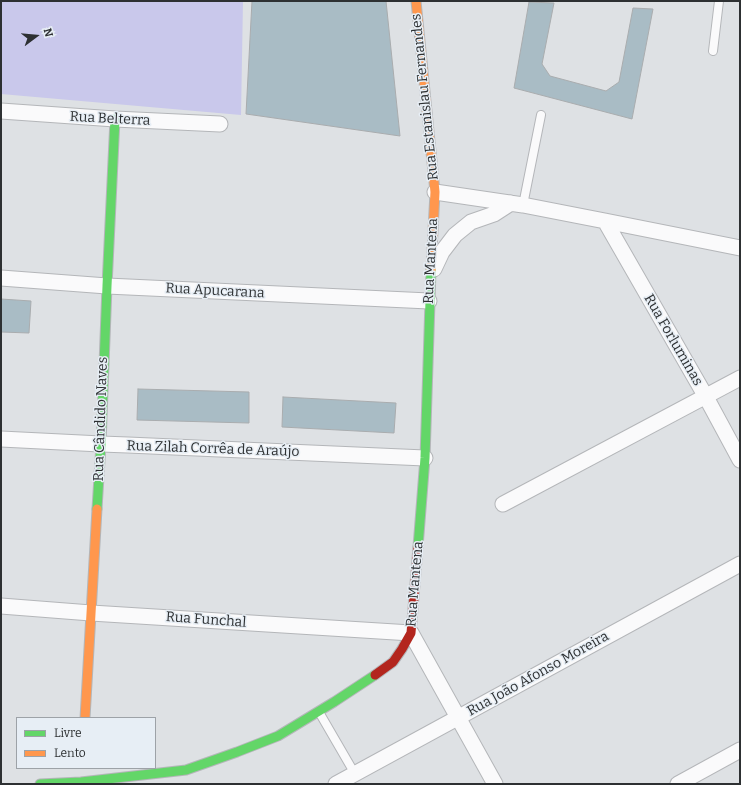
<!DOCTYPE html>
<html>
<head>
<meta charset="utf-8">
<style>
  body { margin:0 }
  #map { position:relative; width:741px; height:785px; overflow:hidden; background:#dee1e4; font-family:Bitter,serif }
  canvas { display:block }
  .frame { position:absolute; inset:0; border:2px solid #2d3032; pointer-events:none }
  .legend { position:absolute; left:16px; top:717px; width:140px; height:52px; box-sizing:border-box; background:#e7eef5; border:1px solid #9da2a7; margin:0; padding:5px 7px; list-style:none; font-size:12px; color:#2d3032 }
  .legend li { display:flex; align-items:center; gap:8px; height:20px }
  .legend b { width:20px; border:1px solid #9da2a7 }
  .north { position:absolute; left:16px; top:16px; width:40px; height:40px; -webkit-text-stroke:3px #e7eef5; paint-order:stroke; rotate:74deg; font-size:11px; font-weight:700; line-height:16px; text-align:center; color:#2d3032 }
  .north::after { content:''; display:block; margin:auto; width:14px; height:18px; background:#2d3032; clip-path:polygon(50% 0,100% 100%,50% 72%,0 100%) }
</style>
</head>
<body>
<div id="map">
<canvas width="741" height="785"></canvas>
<div class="frame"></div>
<ul class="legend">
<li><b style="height:5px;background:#63d668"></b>Livre</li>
<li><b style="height:5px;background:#ff974d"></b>Lento</li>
</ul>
<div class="north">N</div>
</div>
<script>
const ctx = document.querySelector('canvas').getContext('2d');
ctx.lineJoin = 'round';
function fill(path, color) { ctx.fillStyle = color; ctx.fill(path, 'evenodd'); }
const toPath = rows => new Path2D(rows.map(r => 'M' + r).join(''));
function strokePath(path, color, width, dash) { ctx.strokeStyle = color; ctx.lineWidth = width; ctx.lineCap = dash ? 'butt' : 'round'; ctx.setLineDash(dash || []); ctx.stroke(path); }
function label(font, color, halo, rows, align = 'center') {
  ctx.font = font + ' Bitter,serif'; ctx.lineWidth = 3; ctx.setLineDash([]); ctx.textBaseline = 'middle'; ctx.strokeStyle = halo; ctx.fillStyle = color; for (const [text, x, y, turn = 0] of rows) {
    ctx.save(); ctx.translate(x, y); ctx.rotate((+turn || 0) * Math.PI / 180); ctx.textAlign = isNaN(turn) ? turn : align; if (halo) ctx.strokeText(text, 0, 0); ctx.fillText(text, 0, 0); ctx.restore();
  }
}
fill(toPath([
  [1,1,243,1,241,115,1,94]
]), '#c9c8eb');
const building = toPath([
  [252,1,386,1,400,136,246,114,252,1],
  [529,2,554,3,542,64,550,76,606,91,619,82,633,8,653,9,632,119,514,88,529,2],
  [1,299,31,301,29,333,1,332,1,299],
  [138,389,249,392,249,423,137,420,138,389],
  [283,397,396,403,394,433,282,427,283,397]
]);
fill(building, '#a9bcc5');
strokePath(building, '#a9acae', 1);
const lane = toPath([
  [713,51,719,1],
  [523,205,541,115],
  [319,712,355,774]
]);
const street = toPath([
  [1,111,115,119,220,124],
  [435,192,523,205,605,221,740,248],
  [605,221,706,397,740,460],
  [434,269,442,252,455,235,471,222,494,214,511,203],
  [1,278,107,286,429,301],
  [1,439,101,444,128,445,425,458],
  [503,504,740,378],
  [1,606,91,613,411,633,495,784],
  [336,784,740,564],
  [678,784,740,750]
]);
const fast = toPath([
  [97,509,101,444,107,286,115,119],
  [418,547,425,458,431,270],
  [40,784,81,782,186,770,237,752,278,736,334,702,375,675]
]);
const slow = toPath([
  [416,1,435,192,431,270],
  [85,718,97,509]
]);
const jam = toPath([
  [375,675,393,662,402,649,411,633,418,547]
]);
strokePath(lane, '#b4b6b9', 10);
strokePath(street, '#b4b6b9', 17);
strokePath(fast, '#b4b6b9', 11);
strokePath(slow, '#b4b6b9', 11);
strokePath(jam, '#b4b6b9', 11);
strokePath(lane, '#fafafb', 8);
strokePath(street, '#fafafb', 15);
strokePath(fast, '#63d668', 9);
strokePath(slow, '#ff974d', 9);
strokePath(jam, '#b3261e', 9);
label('14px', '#2d3032', '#e7eef5', [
  ["Rua Estanislau Fernandes",425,97,-96],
  ["Rua Belterra",110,119,3],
  ["Rua Mantena",431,261,-87],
  ["Rua Apucarana",215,291,3],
  ["Rua Forluminas",673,340,60],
  ["Rua Cândido Naves",101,419,-88],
  ["Rua Zilah Corrêa de Araújo",213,449,2],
  ["Rua Mantena",415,584,-85],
  ["Rua Funchal",206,620,4],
  ["Rua João Afonso Moreira",538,674,-29]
]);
</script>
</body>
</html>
